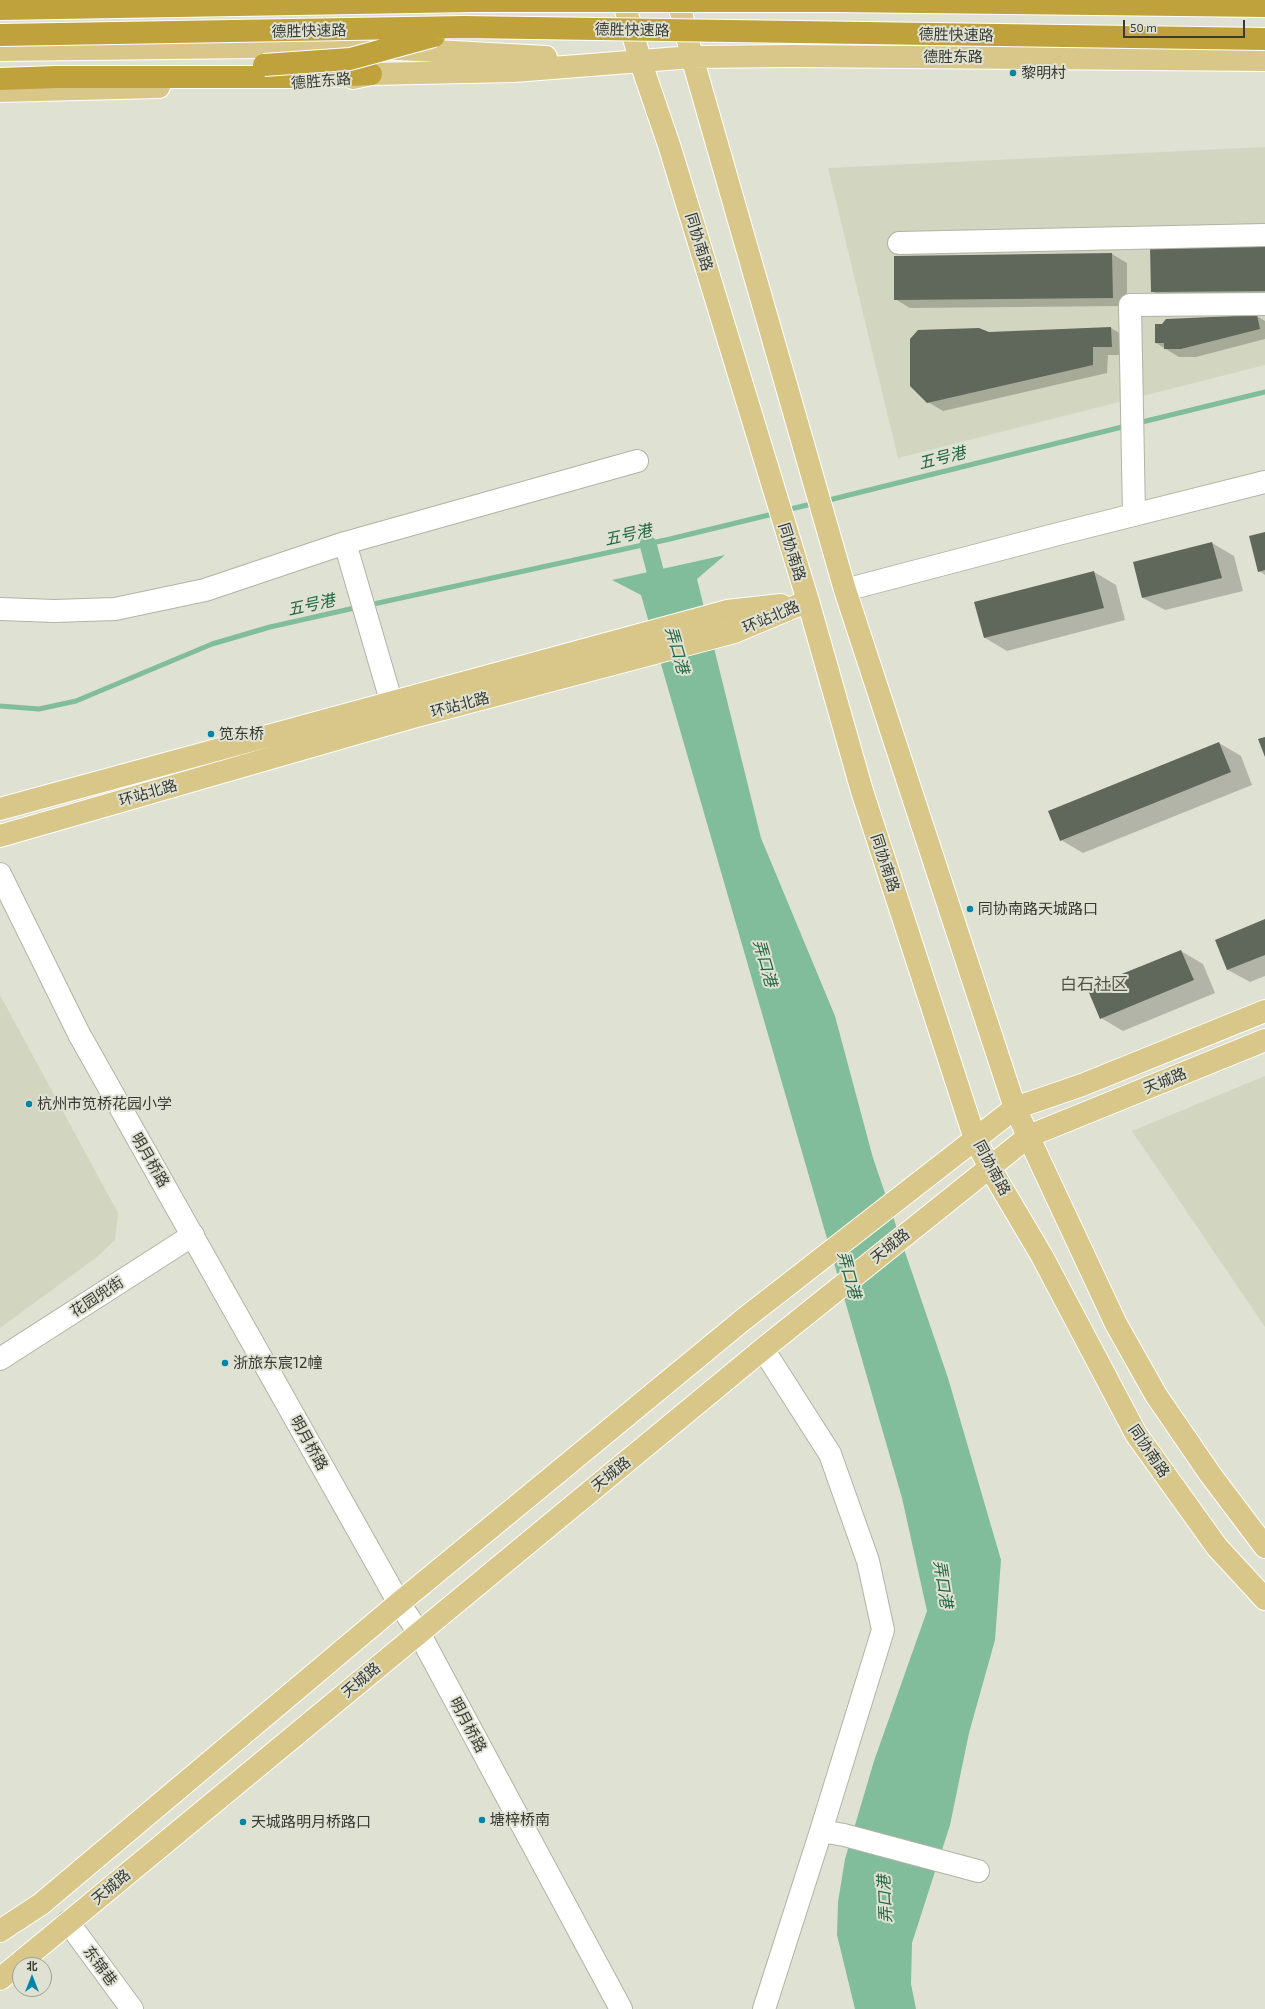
<!DOCTYPE html>
<html>
<head>
<meta charset="utf-8">
<style>
  body { margin:0 }
  #map { position:relative; width:1265px; height:2009px; overflow:hidden; background:#dfe2d2; font-family:"Exo 2","Noto Sans SC",sans-serif }
  canvas { display:block }
  .north { position:absolute; left:12px; top:1957px; width:40px; height:40px; box-sizing:border-box; background:#dfe2d2; border:1px solid #9d9f93; border-radius:50%; rotate:0deg; font-size:11px; font-weight:700; line-height:16px; text-align:center; color:#393a34 }
  .north::after { content:''; display:block; margin:auto; width:14px; height:18px; background:#0085a7; clip-path:polygon(50% 0,100% 100%,50% 72%,0 100%) }
  .scale { position:absolute; left:1123px; top:20px; width:122px; height:18px; box-sizing:border-box; border:2px solid #393a34; border-top:0; padding-left:5px; font-size:12px; line-height:14px; white-space:nowrap; color:#393a34; -webkit-text-stroke:3px #dfe2d2; paint-order:stroke }
</style>
</head>
<body>
<div id="map">
<canvas width="1265" height="2009"></canvas>
<div class="north">北</div>
<div class="scale">50 m</div>
</div>
<script>
const ctx = document.querySelector('canvas').getContext('2d');
ctx.lineJoin = 'round';
function fill(path, color) { ctx.fillStyle = color; ctx.fill(path, 'evenodd'); }
const toPath = rows => new Path2D(rows.map(r => 'M' + r).join(''));
function strokePath(path, color, width, dash) { ctx.strokeStyle = color; ctx.lineWidth = width; ctx.lineCap = dash ? 'butt' : 'round'; ctx.setLineDash(dash || []); ctx.stroke(path); }
function label(font, color, halo, rows, align = 'center') {
  ctx.font = font + ' "Exo 2","Noto Sans SC",sans-serif'; ctx.lineWidth = 4; ctx.setLineDash([]); ctx.textBaseline = 'middle'; ctx.strokeStyle = halo; ctx.fillStyle = color; for (const [text, x, y, turn = 0] of rows) {
    ctx.save(); ctx.translate(x, y); ctx.rotate((+turn || 0) * Math.PI / 180); ctx.textAlign = isNaN(turn) ? turn : align; if (halo) ctx.strokeText(text, 0, 0); ctx.fillText(text, 0, 0); ctx.restore();
  }
}
fill(toPath([
  [1265,147,1265,365,898,458,828,168],
  [0,995,118,1213,115,1240,97,1257,0,1328],
  [1265,1076,1265,1327,1132,1131]
]), '#d2d5bf');
fill(toPath([
  [725,555,697,579,761,838,835,1016,873,1158,948,1378,1001,1560,995,1640,969,1733,950,1825,912,1943,911,1984,916,2009,855,2009,837,1935,838,1902,845,1859,874,1761,927,1611,902,1498,641,595,612,580]
]), '#81bd9a');
fill(toPath([
  [1265,247,1265,299,1167,300,1152,291],
  [1112,254,1127,263,1127,306,910,308,895,299,895,257],
  [1257,316,1265,321,1265,339,1196,357,1179,357,1156,343],
  [1111,328,1126,337,1126,355,1108,355,1107,373,943,411,928,402,988,333],
  [1265,533,1265,575,1259,571],
  [1212,543,1234,556,1243,591,1165,610,1143,598],
  [1094,572,1116,585,1125,620,1007,651,985,638,976,603],
  [1219,743,1241,756,1252,785,1083,853,1061,840],
  [1265,921,1265,976,1250,982,1228,970,1216,940],
  [1181,951,1203,964,1215,993,1123,1031,1101,1018]
]), '#0003');
strokePath(toPath([
  [1138,423,1265,392],
  [825,501,1126,426],
  [786,510,816,503],
  [369,605,670,539,777,513],
  [0,706,39,709,76,701,212,644,270,627,359,607]
]), '#81bd9a', 5);
strokePath(toPath([
  [648,544,661,593]
]), '#81bd9a', 17);
fill(toPath([
  [1265,246,1265,291,1151,292,1150,247],
  [1112,253,1113,298,894,300,894,256],
  [1257,315,1260,329,1181,349,1164,349,1164,343,1155,343,1155,324,1162,324,1166,319],
  [1111,327,1112,347,1093,347,1093,365,927,403,910,386,910,339,918,330,979,328,989,332],
  [1265,532,1265,570,1258,572,1249,536],
  [1212,542,1222,578,1142,598,1133,562],
  [1094,571,1104,608,984,638,974,602],
  [1265,737,1265,757,1258,739],
  [1219,742,1231,772,1060,841,1048,811],
  [1265,919,1265,955,1227,970,1215,940],
  [1181,950,1194,980,1100,1019,1087,988]
]), '#60685c');
const minor = toPath([
  [899,243,1265,235],
  [1134,515,1130,305,1265,304],
  [345,543,397,721],
  [845,590,1058,534,1265,482],
  [0,609,54,611,115,609,205,590,345,543,637,461],
  [0,874,79,1034,399,1603,419,1633,621,2009],
  [763,1349,830,1454,868,1561,883,1630,821,1831,764,2009],
  [0,1359,193,1235],
  [821,1831,844,1835,978,1871],
  [68,1922,132,2009]
]);
const major = toPath([
  [623,0,641,63,670,148,808,601,862,791,975,1139,990,1168,1042,1256,1136,1434,1217,1547,1265,1599],
  [678,0,692,57,845,590,1015,1108,1116,1324,1156,1395,1210,1474,1265,1547],
  [0,50,342,46,546,57],
  [353,78,371,74,514,71,692,57,792,56,1265,60],
  [0,91,159,87],
  [0,809,727,611,781,605],
  [0,836,413,717,734,632,808,601],
  [0,1931,41,1904,399,1603,744,1319,1015,1108,1082,1085,1265,1011],
  [0,1979,763,1349,1029,1136,1265,1040]
]);
const highway = toPath([
  [0,9,474,1],
  [0,79,57,77,305,77,371,74]
]);
strokePath(minor, '#b1b3a4', 24);
strokePath(major, '#fff', 24);
strokePath(highway, '#fff', 24);
strokePath(minor, '#fff', 22);
strokePath(major, '#d9c78a', 22);
strokePath(highway, '#c0a23c', 22);
const highwayBridge = toPath([
  [474,1,836,1,1265,6],
  [0,35,464,27,1265,39],
  [264,65,350,59,434,36]
]);
strokePath(highwayBridge, '#fff', 24, []);
strokePath(highwayBridge, '#c0a23c', 22);
for (const [x, y, r, color] of [
  [1013,73,4,"#0085a7"],
  [211,734,4,"#0085a7"],
  [970,909,4,"#0085a7"],
  [29,1104,4,"#0085a7"],
  [225,1363,4,"#0085a7"],
  [482,1820,4,"#0085a7"],
  [243,1822,4,"#0085a7"]
]) { const dot = new Path2D(); dot.arc(x, y, r, 0, 2 * Math.PI); ctx.fillStyle = color; ctx.fill(dot); strokePath(dot, '#dfe2d2', 1.5); }
label('15px', '#393a34', '#dfe2d2', [
  ["德胜快速路",632,30,1],
  ["德胜快速路",309,31,-1],
  ["德胜快速路",956,35,1],
  ["德胜东路",953,57],
  ["德胜东路",321,81,-5],
  ["同协南路",699,242,73],
  ["同协南路",792,552,73],
  ["环站北路",771,617,-23],
  ["环站北路",460,705,-15],
  ["环站北路",148,793,-16],
  ["同协南路",885,863,72],
  ["天城路",1165,1081,-22],
  ["明月桥路",150,1160,60],
  ["同协南路",992,1168,62],
  ["天城路",890,1246,-39],
  ["花园兜街",97,1297,-33],
  ["明月桥路",309,1443,61],
  ["同协南路",1149,1451,56],
  ["天城路",611,1474,-39],
  ["天城路",361,1680,-40],
  ["明月桥路",468,1725,62],
  ["天城路",111,1887,-40],
  ["东锦巷",100,1966,54]
]);
label('15px', '#393a34', '#dfe2d2', [
  ["黎明村",1021,73],
  ["笕东桥",219,734],
  ["同协南路天城路口",978,909],
  ["杭州市笕桥花园小学",37,1104],
  ["浙旅东宸12幢",233,1363],
  ["塘梓桥南",490,1820],
  ["天城路明月桥路口",251,1822]
], 'left');
label('italic 16px', '#226544', '#dfe2d2', [
  ["五号港",942,458,-14],
  ["五号港",628,535,-12],
  ["五号港",311,605,-12],
  ["弄口港",677,650,74],
  ["弄口港",765,963,74],
  ["弄口港",849,1275,75],
  ["弄口港",943,1584,81],
  ["弄口港",885,1899,-93]
]);
label('17px', '#535548', '#dfe2d2', [
  ["白石社区",1094,984]
]);
</script>
</body>
</html>
